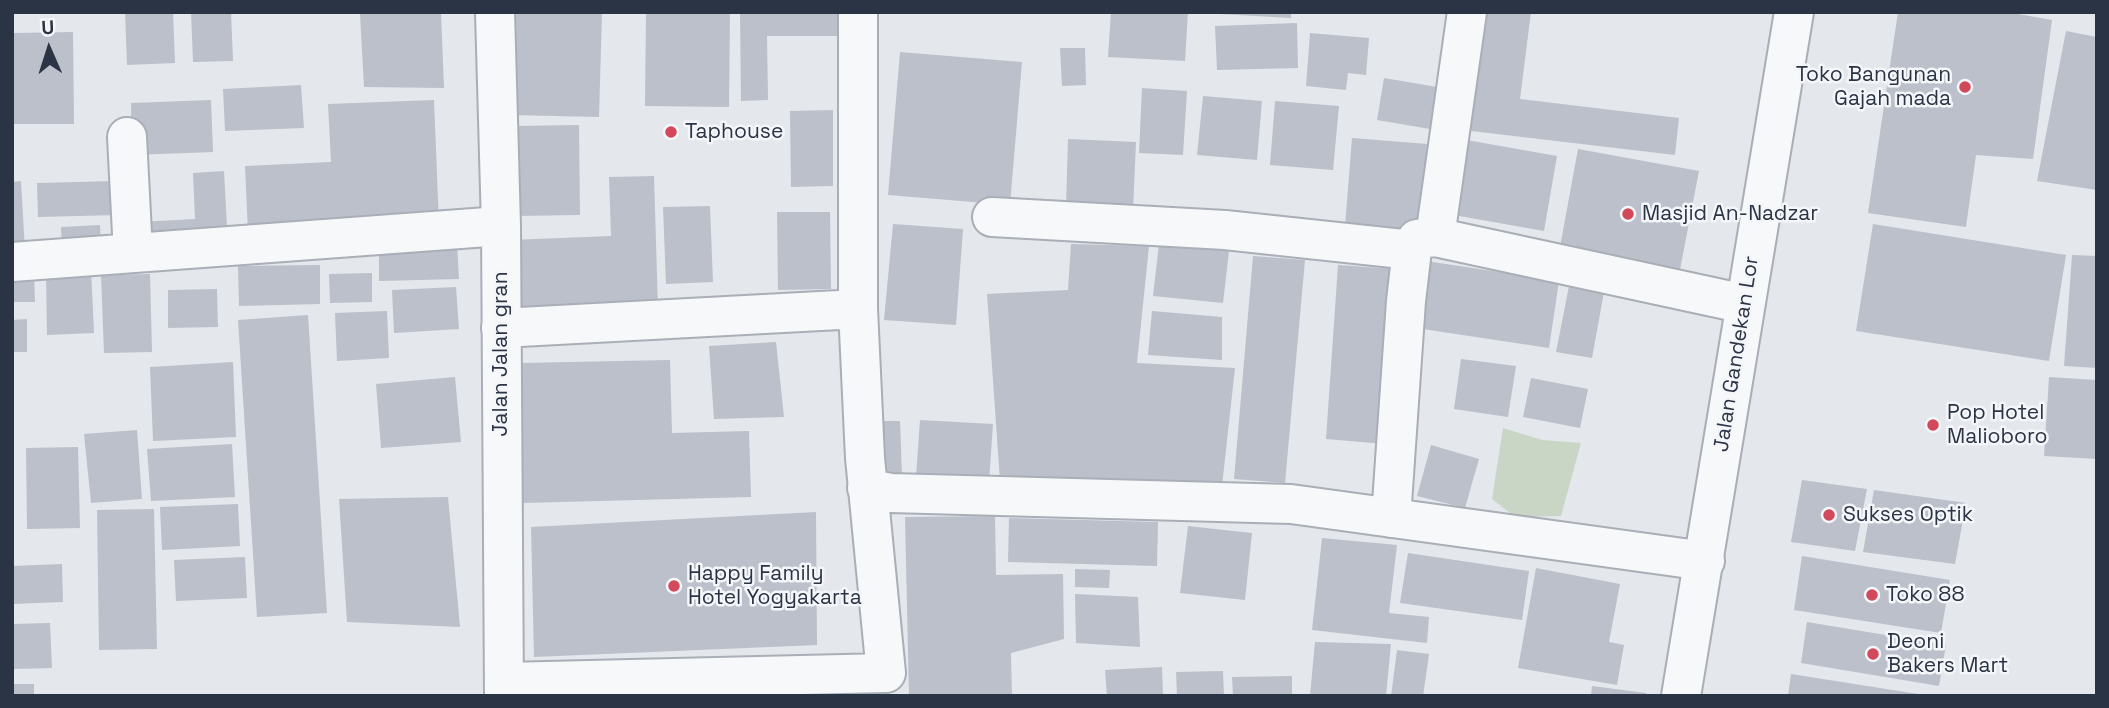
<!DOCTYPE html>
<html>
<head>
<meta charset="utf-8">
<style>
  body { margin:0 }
  #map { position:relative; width:2109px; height:708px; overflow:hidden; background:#e4e7ec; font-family:"Space Grotesk",sans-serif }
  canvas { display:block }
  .frame { position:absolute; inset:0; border:14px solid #2b3445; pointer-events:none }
  .north { position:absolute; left:14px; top:14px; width:70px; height:70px; -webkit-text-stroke:5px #f4f6f9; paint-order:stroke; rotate:357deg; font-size:19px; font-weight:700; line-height:28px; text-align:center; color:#2b3445 }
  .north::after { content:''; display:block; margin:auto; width:24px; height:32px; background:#2b3445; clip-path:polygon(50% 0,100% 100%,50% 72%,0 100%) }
</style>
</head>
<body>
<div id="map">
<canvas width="2109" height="708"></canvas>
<div class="frame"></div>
<div class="north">U</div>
</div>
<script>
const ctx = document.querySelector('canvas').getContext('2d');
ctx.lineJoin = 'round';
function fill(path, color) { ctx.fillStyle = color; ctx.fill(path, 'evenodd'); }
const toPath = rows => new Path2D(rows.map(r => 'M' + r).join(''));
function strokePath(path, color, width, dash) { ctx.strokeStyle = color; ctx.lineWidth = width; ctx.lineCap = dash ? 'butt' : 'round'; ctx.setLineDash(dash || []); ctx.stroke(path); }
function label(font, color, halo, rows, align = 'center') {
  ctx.font = font + ' "Space Grotesk",sans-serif'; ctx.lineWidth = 5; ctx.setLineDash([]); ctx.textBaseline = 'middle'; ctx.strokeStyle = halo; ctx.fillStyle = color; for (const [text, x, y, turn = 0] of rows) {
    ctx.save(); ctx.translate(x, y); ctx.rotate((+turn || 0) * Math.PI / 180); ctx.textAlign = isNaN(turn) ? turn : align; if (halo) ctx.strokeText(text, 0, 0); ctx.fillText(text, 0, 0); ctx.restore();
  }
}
fill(toPath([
  [1503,428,1542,440,1581,443,1561,516,1515,517,1492,499]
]), '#c9d6c5');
fill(toPath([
  [125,12,173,12,175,63,127,65],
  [191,12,231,12,233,61,193,62],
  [514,12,602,12,599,117,511,115],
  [646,12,730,12,729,107,645,106],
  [740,12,841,12,842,36,767,36,768,100,741,101],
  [1111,12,1188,12,1185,61,1108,57],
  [1220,12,1291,12,1291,18,1220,14],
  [1477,12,1531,12,1520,99,1679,118,1675,155,1463,130],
  [1898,12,2007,12,2052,20,2033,159,1976,155,1966,227,1868,213],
  [441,13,444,88,364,87,360,14],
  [1297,23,1298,68,1217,70,1215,26],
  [2066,31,2097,37,2097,190,2037,181],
  [73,32,74,124,12,124,12,33],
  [1310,33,1369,38,1366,75,1348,73,1346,90,1306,86],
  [1060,48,1085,48,1086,85,1062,86],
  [900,52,1022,62,1010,205,888,195],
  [1384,78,1437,87,1430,129,1377,120],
  [301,85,304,128,225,131,223,89],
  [1142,88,1187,91,1183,155,1139,153],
  [1203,96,1262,101,1257,160,1197,155],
  [211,100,213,152,132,155,131,103],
  [434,100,439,225,248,233,245,166,331,162,328,104],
  [1275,101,1339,106,1333,170,1270,165],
  [833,110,833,186,791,187,790,111],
  [579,125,580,215,516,216,514,126],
  [1352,138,1427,144,1420,232,1345,226],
  [1068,139,1136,142,1133,210,1066,207],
  [1461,139,1557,156,1544,231,1448,214],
  [1578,149,1699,171,1678,280,1558,258],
  [224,171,228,245,141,249,139,222,195,219,193,173],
  [654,176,658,309,513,313,510,240,611,236,609,177],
  [21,181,25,251,12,251,12,182],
  [117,181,118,215,38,217,37,183],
  [710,206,713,282,666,284,663,207],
  [777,212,830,212,831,289,778,290],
  [893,224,963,229,956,325,884,320],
  [1873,224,2066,255,2049,361,1856,331],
  [100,225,101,247,62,248,61,227],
  [457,243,459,279,379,281,379,244],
  [1071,244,1149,246,1137,363,1235,368,1222,486,1000,481,987,294,1068,290],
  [1159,244,1229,251,1223,303,1153,296],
  [2072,255,2097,256,2097,368,2064,366],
  [1253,256,1305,260,1285,483,1234,479],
  [1426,261,1559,281,1549,348,1416,328],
  [320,265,320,304,239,306,238,266],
  [1338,265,1397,269,1385,444,1326,439],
  [91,269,94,333,47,335,46,271],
  [12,273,34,273,35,302,12,302],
  [372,273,372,302,330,303,329,274],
  [150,274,152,352,104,353,101,275],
  [1569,286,1604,292,1592,358,1556,352],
  [456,287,459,329,394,333,392,290],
  [217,289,218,327,168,328,168,290],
  [387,311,389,358,337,361,335,313],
  [1152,311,1222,317,1222,360,1148,355],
  [308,315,327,613,257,617,238,320],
  [27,319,27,352,12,352,12,320],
  [776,342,784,417,714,419,709,346],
  [1461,359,1516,366,1508,417,1454,409],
  [670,360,672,433,749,431,751,497,523,503,520,363],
  [233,362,236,437,153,441,150,367],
  [455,377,461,442,381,448,376,384],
  [2049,377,2097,380,2097,459,2044,456],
  [1531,378,1588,389,1580,428,1523,417],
  [920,420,993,424,989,482,916,477],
  [874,421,900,421,902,476,875,476],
  [137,430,142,499,91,503,84,434],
  [232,444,235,497,151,501,147,449],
  [1431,445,1479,459,1465,508,1417,496],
  [78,447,80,528,27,529,26,448],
  [1802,480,1867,489,1855,551,1791,542],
  [1874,490,1966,503,1955,564,1863,552],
  [448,497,460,627,347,622,339,499],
  [238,504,240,546,162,550,160,507],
  [154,509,157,649,99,650,97,510],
  [816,512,817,645,534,657,531,527],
  [995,516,996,575,1063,574,1064,639,1011,653,1012,696,909,696,905,517],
  [1009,518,1158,522,1157,566,1008,562],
  [1188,526,1252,533,1245,600,1180,593],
  [1322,538,1397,545,1389,613,1429,617,1427,643,1312,630],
  [1408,553,1529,571,1522,620,1400,603],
  [1802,556,1950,580,1941,633,1794,610],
  [245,557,247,598,176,601,174,560],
  [62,564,63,602,12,604,12,566],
  [1536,568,1620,584,1609,642,1624,645,1617,685,1518,668],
  [1075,569,1110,570,1109,588,1075,587],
  [1075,594,1138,597,1140,647,1076,643],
  [1807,622,1946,645,1939,686,1801,663],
  [50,623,52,668,12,669,12,624],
  [1315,642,1391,644,1386,696,1310,696],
  [1397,650,1429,654,1423,696,1391,696],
  [1162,667,1163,696,1107,696,1105,670],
  [1223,671,1224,696,1177,696,1176,672],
  [1791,674,1918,694,1918,696,1788,696],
  [1292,676,1292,696,1233,696,1232,677],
  [12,684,34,684,34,696,12,696],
  [1592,686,1646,693,1646,696,1591,696],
  [877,690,877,696,826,696,826,691]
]), '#bbc0ca');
const minor = toPath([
  [127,137,133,253],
  [992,217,1225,230,1412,250],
  [1435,237,1467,12],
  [12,262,501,226],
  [858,309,858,12],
  [501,328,858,309,865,458,886,673,504,682],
  [867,488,891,493,1291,504,1705,561],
  [1391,518,1406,301,1412,250,1417,239,1435,237,1745,304]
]);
const tertiary = toPath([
  [495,12,501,226,504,696],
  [1681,696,1794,12]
]);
strokePath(minor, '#a9aeb7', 42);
strokePath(tertiary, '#a9aeb7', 42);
strokePath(minor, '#f7f8fa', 38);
strokePath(tertiary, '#f7f8fa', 38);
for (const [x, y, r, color] of [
  [1965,87,7,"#d1495b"],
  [671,132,7,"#d1495b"],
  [1628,214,7,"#d1495b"],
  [1933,425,7,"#d1495b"],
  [1829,515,7,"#d1495b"],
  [674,586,7,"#d1495b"],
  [1872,595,7,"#d1495b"],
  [1873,654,7,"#d1495b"]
]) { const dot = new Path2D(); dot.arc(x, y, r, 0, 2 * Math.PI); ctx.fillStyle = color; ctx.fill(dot); strokePath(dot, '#f4f6f9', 2.5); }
label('21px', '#2b3445', '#f4f6f9', [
  ["Toko Bangunan",1951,75,"right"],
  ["Gajah mada",1951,99,"right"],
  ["Taphouse",685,132],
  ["Masjid An-Nadzar",1642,214],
  ["Pop Hotel",1947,413],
  ["Malioboro",1947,437],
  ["Sukses Optik",1843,515],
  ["Happy Family",688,574],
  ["Hotel Yogyakarta",688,598],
  ["Toko 88",1886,595],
  ["Deoni",1887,642],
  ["Bakers Mart",1887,666]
], 'left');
label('21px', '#2b3445', '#f4f6f9', [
  ["Jalan Jalan gran",501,354,-90],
  ["Jalan Gandekan Lor",1737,354,-81]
]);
</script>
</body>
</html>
